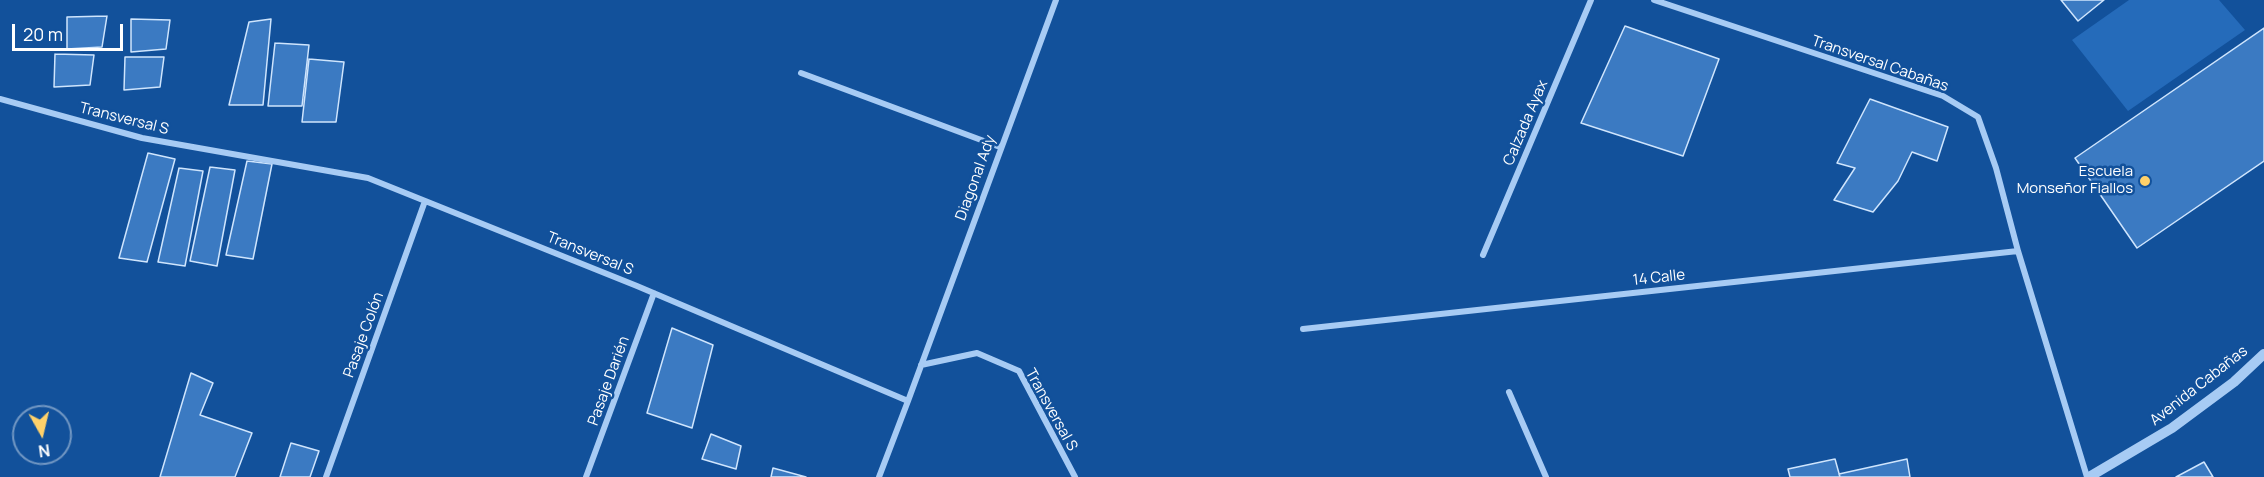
<!DOCTYPE html>
<html>
<head>
<meta charset="utf-8">
<style>
  body { margin:0 }
  #map { position:relative; width:2264px; height:477px; overflow:hidden; background:#12519b; font-family:Manrope,sans-serif }
  canvas { display:block }
  .north { position:absolute; left:12px; top:405px; width:60px; height:60px; box-sizing:border-box; background:#12519b; border:2px solid #7197c3; border-radius:50%; rotate:172deg; font-size:16px; font-weight:700; line-height:24px; text-align:center; color:#fff }
  .north::after { content:''; display:block; margin:auto; width:21px; height:27px; background:#ffd16a; clip-path:polygon(50% 0,100% 100%,50% 72%,0 100%) }
  .scale { position:absolute; left:12px; top:24px; width:111px; height:27px; box-sizing:border-box; border:3px solid #fff; border-top:0; padding-left:8px; font-size:18px; line-height:21px; white-space:nowrap; color:#fff; -webkit-text-stroke:4px #12519b; paint-order:stroke }
</style>
</head>
<body>
<div id="map">
<canvas width="2264" height="477"></canvas>
<div class="north">N</div>
<div class="scale">20 m</div>
</div>
<script>
const ctx = document.querySelector('canvas').getContext('2d');
ctx.lineJoin = 'round';
function fill(path, color) { ctx.fillStyle = color; ctx.fill(path, 'evenodd'); }
const toPath = rows => new Path2D(rows.map(r => 'M' + r).join(''));
function strokePath(path, color, width, dash) { ctx.strokeStyle = color; ctx.lineWidth = width; ctx.lineCap = dash ? 'butt' : 'round'; ctx.setLineDash(dash || []); ctx.stroke(path); }
function label(font, color, halo, rows, align = 'center') {
  ctx.font = font + ' Manrope,sans-serif'; ctx.lineWidth = 5; ctx.setLineDash([]); ctx.textBaseline = 'middle'; ctx.strokeStyle = halo; ctx.fillStyle = color; for (const [text, x, y, turn = 0] of rows) {
    ctx.save(); ctx.translate(x, y); ctx.rotate((+turn || 0) * Math.PI / 180); ctx.textAlign = isNaN(turn) ? turn : align; if (halo) ctx.strokeText(text, 0, 0); ctx.fillText(text, 0, 0); ctx.restore();
  }
}
fill(toPath([
  [2129,0,2219,0,2245,30,2128,111,2072,40]
]), '#256bba');
const building = toPath([
  [2061,0,2104,0,2078,21,2061,0],
  [107,16,102,47,67,49,67,17,107,16],
  [131,19,170,20,166,49,131,52,131,19],
  [271,19,263,105,229,105,249,22,271,19],
  [1625,26,1719,59,1683,156,1581,123,1625,26],
  [2264,28,2264,161,2137,248,2075,158,2264,28],
  [275,43,309,45,302,106,268,106,275,43],
  [55,54,94,55,90,85,54,87,55,54],
  [125,57,164,57,160,87,124,90,125,57],
  [309,59,344,62,336,122,302,122,309,59],
  [1870,99,1948,127,1937,161,1912,152,1898,181,1873,212,1834,200,1855,168,1837,163,1870,99],
  [148,153,175,159,147,262,119,258,148,153],
  [247,161,272,164,253,259,226,255,247,161],
  [210,167,235,170,217,266,190,261,210,167],
  [179,168,203,171,185,266,158,262,179,168],
  [672,328,713,345,692,428,647,413,672,328],
  [191,373,213,383,200,415,252,433,235,477,160,477,191,373],
  [711,434,741,446,736,469,702,459,711,434],
  [291,443,319,451,310,477,280,477,291,443],
  [1835,459,1840,477,1790,477,1788,469,1835,459],
  [1907,459,1910,477,1840,477,1839,474,1907,459],
  [2204,462,2213,477,2176,477,2204,462],
  [773,468,806,477,771,477,773,468]
]);
fill(building, '#3b7ac2');
strokePath(building, '#cfe5fd', 1.5);
strokePath(toPath([
  [1654,0,1943,96,1978,117,1996,168,2018,251,2087,477],
  [801,73,1000,147],
  [0,99,142,138,368,178,637,286,908,401,1056,0],
  [1483,255,1591,0],
  [1303,329,2018,251],
  [921,365,977,353,1019,371,1075,477],
  [1509,392,1546,477],
  [326,477,425,201],
  [586,477,654,293],
  [879,477,908,401]
]), '#a7cbf4', 6);
strokePath(toPath([
  [2089,477,2172,428,2234,382,2264,354]
]), '#a7cbf4', 10);
for (const [x, y, r, color] of [
  [2145,181,6,"#ffd16a"]
]) { const dot = new Path2D(); dot.arc(x, y, r, 0, 2 * Math.PI); ctx.fillStyle = color; ctx.fill(dot); strokePath(dot, '#12519b', 2); }
label('15px', '#fff', '#12519b', [
  ["Transversal Cabañas",1880,64,19],
  ["Transversal S",124,119,14],
  ["Calzada Ayax",1526,123,-67],
  ["Diagonal Ady",976,178,-70],
  ["Transversal S",590,254,22],
  ["14 Calle",1659,278,-6],
  ["Pasaje Colón",364,335,-70],
  ["Pasaje Darién",609,381,-70],
  ["Avenida Cabañas",2199,386,-38],
  ["Transversal S",1051,410,61]
]);
label('15px', '#fff', '#12519b', [
  ["Escuela",2133,172],
  ["Monseñor Fiallos",2133,189]
], 'right');
</script>
</body>
</html>
